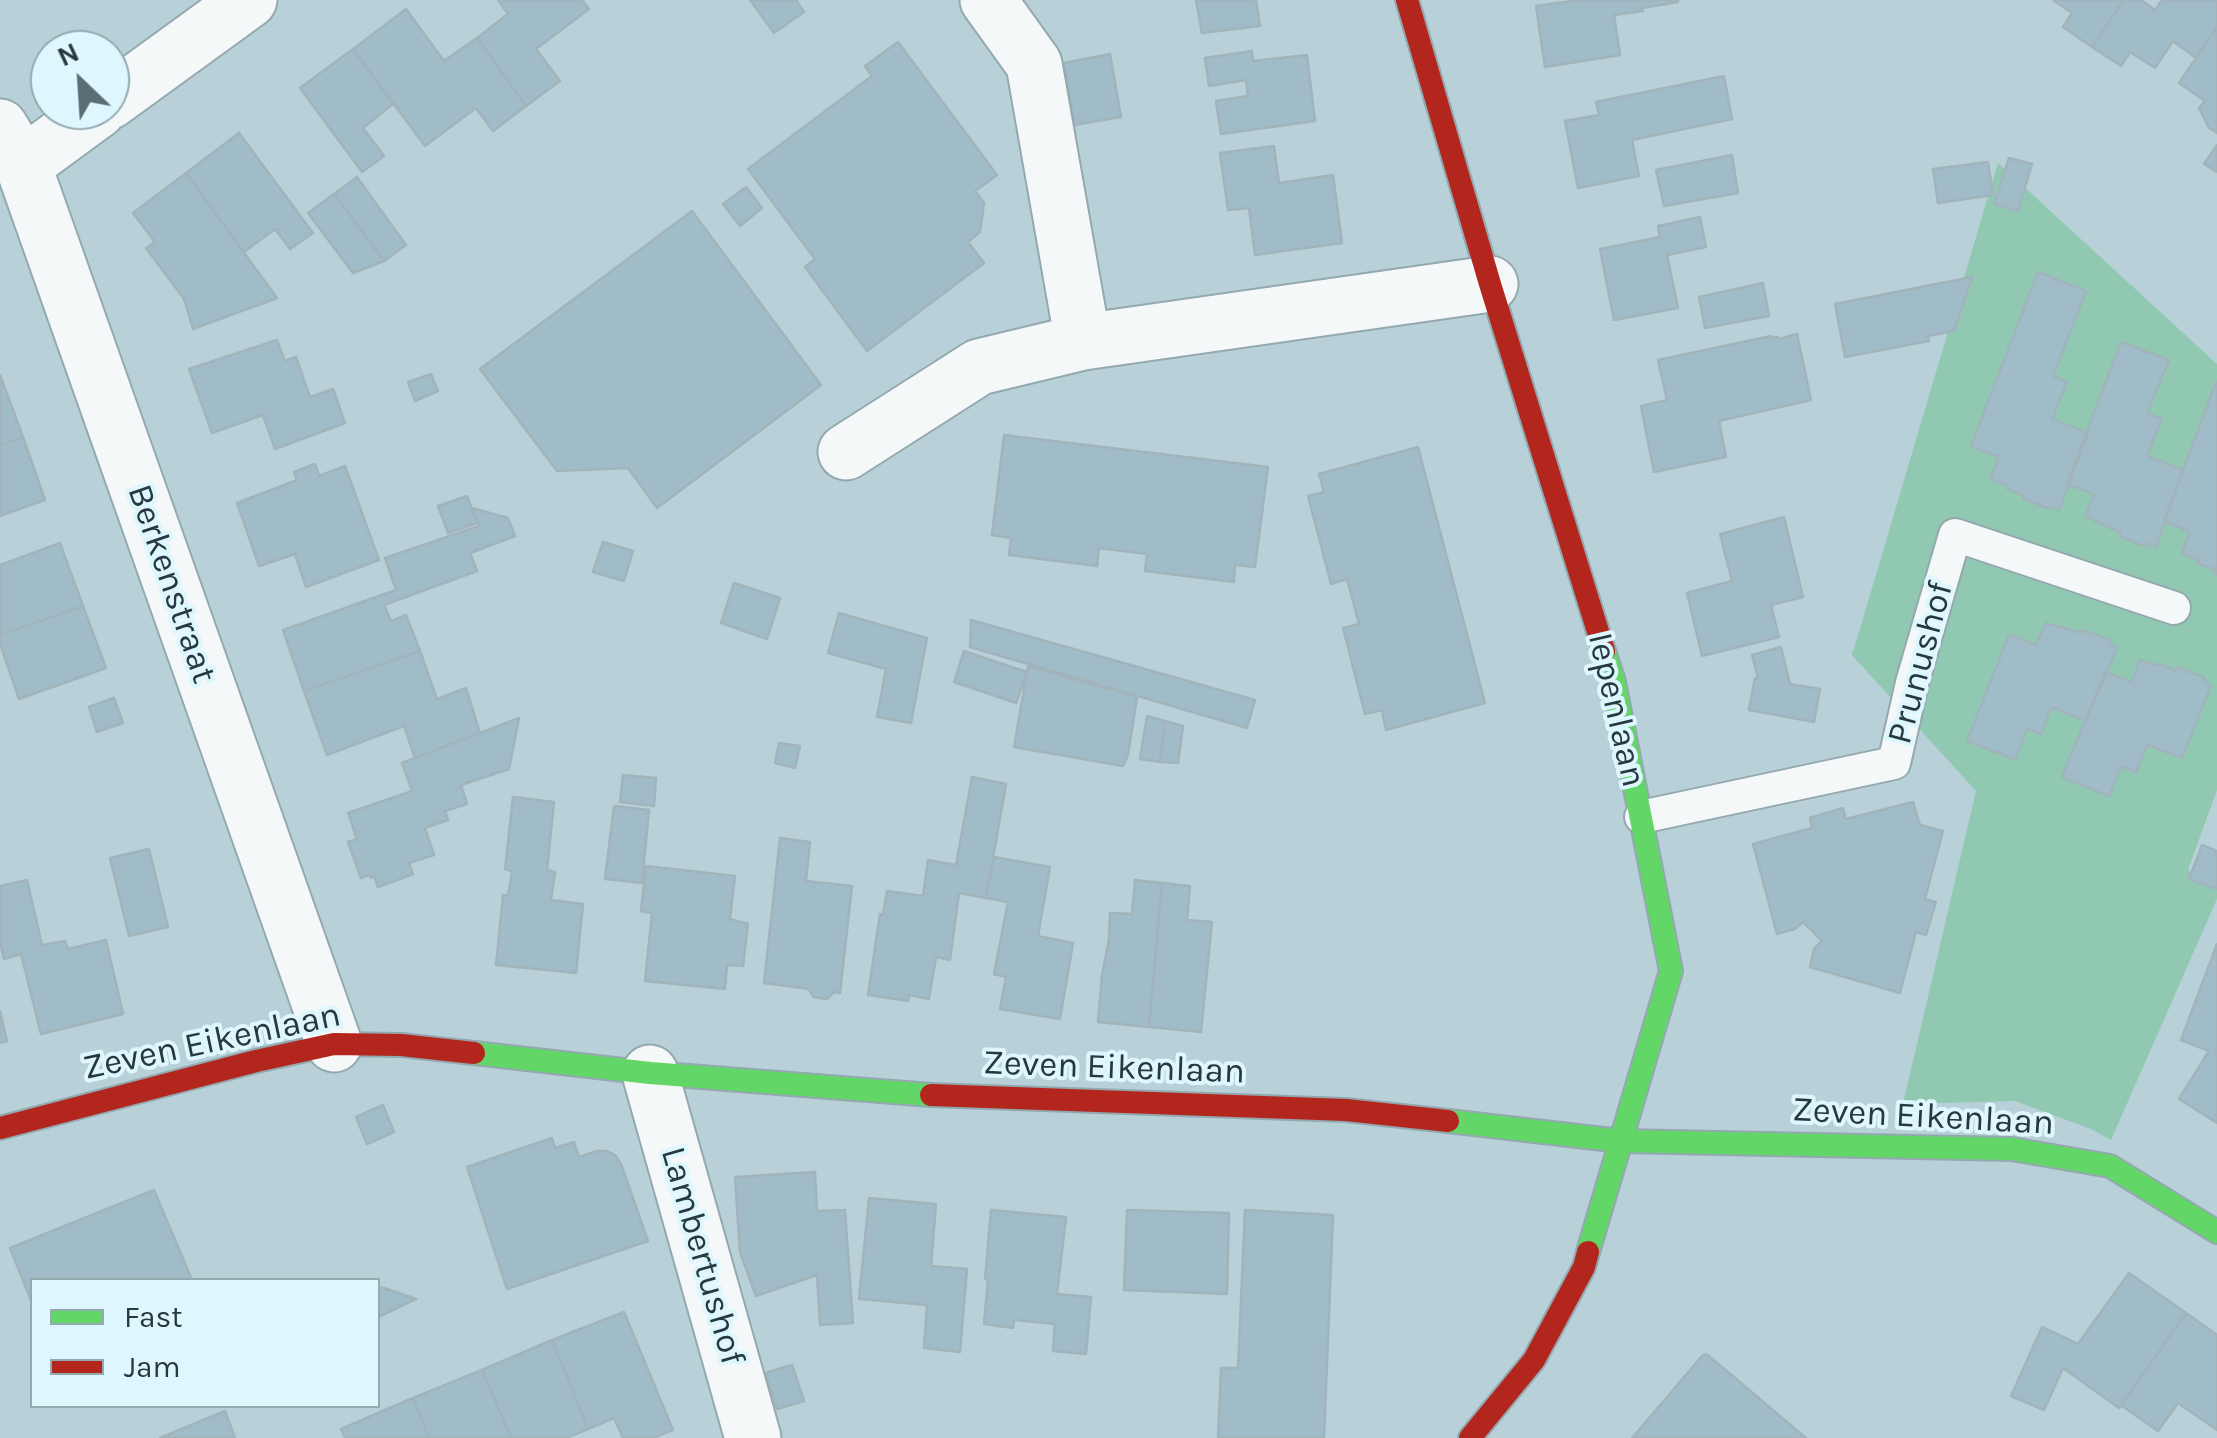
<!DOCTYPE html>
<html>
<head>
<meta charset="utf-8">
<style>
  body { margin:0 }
  #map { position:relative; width:2217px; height:1438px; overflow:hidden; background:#b8d1d9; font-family:Karla,sans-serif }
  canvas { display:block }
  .legend { position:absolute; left:30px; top:1278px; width:350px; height:130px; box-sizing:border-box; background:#def6fd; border:2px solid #94aab1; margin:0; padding:12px 18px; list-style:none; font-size:30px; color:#26393f }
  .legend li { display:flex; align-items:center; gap:20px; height:50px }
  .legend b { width:50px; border:2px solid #94aab1 }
  .north { position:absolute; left:30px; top:30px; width:100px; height:100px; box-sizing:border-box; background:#def6fd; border:2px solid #94aab1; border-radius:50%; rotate:335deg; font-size:28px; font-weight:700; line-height:40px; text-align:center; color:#26393f }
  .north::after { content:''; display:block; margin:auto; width:35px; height:45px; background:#596e75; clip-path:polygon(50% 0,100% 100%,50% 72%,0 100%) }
</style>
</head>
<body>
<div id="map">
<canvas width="2217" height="1438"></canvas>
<ul class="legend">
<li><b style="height:12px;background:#63d668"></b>Fast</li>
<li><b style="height:12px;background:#b3261e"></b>Jam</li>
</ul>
<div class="north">N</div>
</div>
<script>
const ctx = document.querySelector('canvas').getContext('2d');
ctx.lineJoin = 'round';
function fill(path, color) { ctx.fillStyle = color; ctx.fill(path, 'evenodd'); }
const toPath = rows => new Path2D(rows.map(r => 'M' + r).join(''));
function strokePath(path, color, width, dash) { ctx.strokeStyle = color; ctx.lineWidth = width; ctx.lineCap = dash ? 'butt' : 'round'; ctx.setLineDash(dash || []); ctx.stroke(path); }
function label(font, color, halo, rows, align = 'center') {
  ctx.font = font + ' Karla,sans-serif'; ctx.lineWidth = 8; ctx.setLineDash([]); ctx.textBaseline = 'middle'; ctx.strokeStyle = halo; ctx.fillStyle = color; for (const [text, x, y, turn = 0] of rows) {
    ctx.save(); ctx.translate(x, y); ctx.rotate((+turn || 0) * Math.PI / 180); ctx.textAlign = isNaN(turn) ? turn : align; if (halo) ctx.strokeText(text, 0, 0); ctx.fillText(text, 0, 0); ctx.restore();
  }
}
fill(toPath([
  [1998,163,2217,364,2217,790,2188,870,2217,883,2217,899,2111,1140,2091,1129,2015,1101,1903,1104,1976,791,1851,654,1854,649]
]), '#90c8b2');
const building = toPath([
  [498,0,582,0,589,9,536,49,560,81,526,106,477,38,508,14,498,0],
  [750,0,796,0,804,12,774,33,750,0],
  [1196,0,1256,0,1260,26,1202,33,1196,0],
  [1579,0,1678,0,1678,2,1642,8,1643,11,1614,15,1620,55,1545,67,1536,6,1579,0],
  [2053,0,2124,0,2092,47,2063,27,2072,13,2053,0],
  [2124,0,2141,0,2155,10,2162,0,2217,0,2217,27,2196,58,2173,41,2155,68,2130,52,2121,66,2092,47,2124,0],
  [406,9,444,61,477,38,526,106,493,131,476,108,425,146,353,49,406,9],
  [2217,27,2217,133,2209,128,2199,108,2205,101,2179,83,2217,27],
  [898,42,997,175,975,191,984,203,980,232,968,242,984,263,867,351,805,267,815,259,748,169,872,76,865,66,898,42],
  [353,49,393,104,363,128,384,156,362,172,300,88,353,49],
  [1252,51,1253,61,1307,55,1315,121,1221,134,1216,101,1248,96,1246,80,1209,86,1205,58,1252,51],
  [1110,54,1121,117,1074,125,1064,63,1110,54],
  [1724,76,1732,119,1632,140,1639,176,1578,188,1565,121,1599,115,1596,102,1724,76],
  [239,133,313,233,290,249,275,229,244,252,186,173,239,133],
  [2217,145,2217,172,2204,164,2217,145],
  [1274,146,1279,183,1333,175,1342,243,1255,255,1249,208,1228,210,1220,153,1274,146],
  [1732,155,1738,193,1664,206,1656,170,1732,155],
  [2009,158,2032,164,2018,211,1994,204,2009,158],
  [1988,162,1993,195,1938,203,1933,169,1988,162],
  [186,173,277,298,193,329,184,299,146,248,155,242,133,213,186,173],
  [357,177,406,245,384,261,334,194,357,177],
  [746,187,762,208,740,226,723,204,746,187],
  [334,194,384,261,353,273,308,213,334,194],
  [692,211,821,385,657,508,628,468,557,471,480,369,692,211],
  [1700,217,1706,247,1667,255,1678,308,1614,320,1600,249,1660,237,1658,226,1700,217],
  [2038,272,2086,291,2053,376,2067,382,2052,419,2088,433,2059,510,2052,506,2050,509,2023,499,2024,496,2006,488,2007,485,1991,479,1999,457,1971,446,2038,272],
  [1972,277,1954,331,1928,336,1929,341,1845,357,1835,304,1972,277],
  [1763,283,1769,316,1705,328,1699,297,1763,283],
  [1797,334,1811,400,1719,421,1726,457,1654,472,1641,406,1667,400,1658,360,1771,336,1771,338,1778,337,1779,339,1797,334],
  [277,340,285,361,296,357,310,397,333,389,345,423,275,449,263,415,212,433,189,369,277,340],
  [2121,342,2169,360,2147,413,2162,419,2147,456,2183,470,2156,547,2148,543,2147,547,2119,536,2121,533,2085,516,2094,494,2067,484,2121,342],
  [431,374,438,391,415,401,408,382,431,374],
  [0,375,23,437,0,445,0,375],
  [2216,382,2217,383,2217,575,2214,574,2215,570,2197,563,2199,560,2182,553,2190,532,2164,521,2216,382],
  [1004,435,1268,467,1255,567,1235,565,1234,582,1145,571,1147,554,1099,548,1097,566,1009,555,1011,538,992,535,1004,435],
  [23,437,45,500,0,516,0,445,23,437],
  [1418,447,1485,703,1386,730,1382,710,1365,714,1343,628,1359,624,1347,579,1331,584,1308,496,1324,492,1319,474,1418,447],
  [315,464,319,476,345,466,379,560,306,587,295,554,259,566,237,503,297,480,294,472,315,464],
  [467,496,477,523,448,533,438,506,467,496],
  [472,508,508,518,515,536,470,553,477,571,384,605,391,621,406,615,420,651,304,691,283,630,396,590,385,558,479,526,472,508],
  [1784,517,1803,597,1771,605,1779,637,1702,656,1687,593,1732,581,1720,534,1784,517],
  [603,542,633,551,624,581,593,572,603,542],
  [60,543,83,606,0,635,0,565,60,543],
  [734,583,780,598,767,639,721,623,734,583],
  [83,606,106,668,19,699,0,644,0,635,83,606],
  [839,613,927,638,911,723,877,717,886,669,828,653,839,613],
  [971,620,1255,700,1247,728,970,647,971,620],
  [2046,623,2081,633,2083,630,2110,640,2109,644,2117,648,2086,721,2051,707,2041,734,2027,729,2015,759,1967,741,2009,635,2036,645,2046,623],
  [1781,647,1790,684,1820,689,1814,722,1749,710,1755,678,1758,678,1752,655,1781,647],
  [420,651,437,699,466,688,480,733,415,758,404,726,327,755,304,691,420,651],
  [964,651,1027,672,1016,703,954,682,964,651],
  [2140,660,2157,666,2158,663,2176,671,2177,667,2205,678,2203,681,2211,685,2182,758,2147,745,2136,772,2121,766,2109,796,2062,777,2105,672,2132,682,2140,660],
  [1028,666,1137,697,1128,755,1123,766,1014,747,1028,666],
  [114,698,123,723,97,732,89,707,114,698],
  [1147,716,1165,721,1160,762,1140,759,1147,716],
  [519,718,509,769,461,785,467,804,445,811,448,820,425,828,434,855,409,863,413,874,378,887,374,876,371,878,370,875,361,878,348,842,357,839,348,813,412,791,402,763,519,718],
  [1165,721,1183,726,1178,763,1160,762,1165,721],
  [779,743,800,746,795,768,775,763,779,743],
  [623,775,656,778,654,806,620,802,623,775],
  [972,777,1006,784,986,898,959,893,950,960,936,957,929,999,909,995,908,1001,868,995,880,914,883,915,887,891,923,896,928,860,956,865,972,777],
  [513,797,554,802,547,870,555,872,551,900,583,904,576,973,496,965,503,895,508,896,512,871,505,869,513,797],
  [1913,802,1920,825,1943,831,1925,899,1936,902,1926,935,1916,932,1900,993,1810,967,1814,949,1822,941,1803,922,1795,929,1777,934,1753,844,1812,828,1810,818,1843,808,1846,819,1913,802],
  [614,806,649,810,642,883,605,879,614,806],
  [780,838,810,842,806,881,852,886,840,993,834,992,827,999,813,997,809,989,764,983,780,838],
  [2202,845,2217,851,2217,889,2189,879,2202,845],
  [149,849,168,927,129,936,110,858,149,849],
  [994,857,1050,867,1038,936,1073,943,1060,1019,1000,1009,1006,977,994,974,1008,902,986,898,994,857],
  [646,866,735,876,730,919,748,924,743,966,727,965,725,989,645,981,652,913,641,911,646,866],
  [27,880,42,945,65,941,68,949,106,940,123,1014,41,1034,21,954,4,959,0,942,0,886,27,880],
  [1135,880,1162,883,1149,1027,1098,1022,1102,975,1109,939,1110,913,1132,914,1135,880],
  [1162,883,1190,886,1187,920,1212,922,1201,1032,1149,1027,1162,883],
  [2217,944,2217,1123,2179,1099,2209,1051,2181,1040,2217,944],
  [0,1011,7,1041,0,1043,0,1011],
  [383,1105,394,1132,367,1144,356,1117,383,1105],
  [552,1138,555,1148,574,1142,579,1157,597,1151,607,1151,615,1155,621,1164,648,1241,507,1289,467,1167,552,1138],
  [815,1172,817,1211,845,1210,853,1323,820,1325,817,1275,756,1296,740,1252,735,1177,815,1172],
  [154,1190,192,1280,32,1280,32,1303,10,1248,154,1190],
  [869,1198,936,1204,931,1266,967,1269,960,1352,924,1348,927,1305,859,1299,869,1198],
  [991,1210,1066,1217,1057,1294,1091,1297,1086,1354,1053,1351,1055,1324,1014,1320,1013,1328,984,1324,988,1280,985,1279,991,1210],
  [1127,1210,1229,1213,1227,1294,1124,1290,1127,1210],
  [1245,1210,1333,1215,1324,1438,1218,1438,1221,1368,1238,1368,1245,1210],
  [2129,1273,2186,1313,2119,1408,2063,1368,2044,1410,2011,1396,2042,1327,2078,1344,2129,1273],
  [378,1287,384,1288,416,1299,378,1317,378,1287],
  [624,1312,673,1430,653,1438,623,1438,614,1418,588,1429,552,1340,624,1312],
  [2186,1313,2217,1335,2217,1430,2178,1403,2158,1431,2122,1406,2119,1408,2186,1313],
  [552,1340,588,1429,566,1438,511,1438,482,1370,552,1340],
  [1706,1354,1709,1356,1806,1438,1632,1438,1702,1356,1706,1354],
  [792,1365,804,1401,777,1409,765,1373,792,1365],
  [482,1370,511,1438,429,1438,413,1398,482,1370],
  [413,1398,429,1438,345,1438,341,1429,413,1398],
  [225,1411,235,1438,160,1438,225,1411]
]);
fill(building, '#a1bcc9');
strokePath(building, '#a1b3bb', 2.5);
const lane = toPath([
  [1641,817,1894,763,1912,683,1955,535,2174,608]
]);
const street = toPath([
  [988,0,1034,64,1083,342],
  [110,101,249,0],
  [0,127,23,165,334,1044],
  [23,165,98,110],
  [846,452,979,367,1083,342,1490,284],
  [650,1073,753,1438]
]);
const fast = toPath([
  [474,1053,650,1073,931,1095],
  [1448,1121,1621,1141,2012,1149,2110,1166,2217,1232],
  [1588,1252,1671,971,1614,682,1604,651]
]);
const jam = toPath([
  [1407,0,1490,284,1604,651],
  [931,1095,1346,1110,1448,1121],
  [0,1128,256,1061,334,1044,401,1045,474,1053],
  [1470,1438,1534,1360,1584,1267,1588,1252]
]);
strokePath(lane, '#94a8af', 36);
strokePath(street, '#94a8af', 59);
strokePath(fast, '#94a8af', 26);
strokePath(jam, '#94a8af', 26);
strokePath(lane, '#f4f8f9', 32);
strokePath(street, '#f4f8f9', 55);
strokePath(fast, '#63d668', 22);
strokePath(jam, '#b3261e', 22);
label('35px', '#26393f', '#def6fd', [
  ["Berkenstraat",171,584,71],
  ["Prunushof",1921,663,-75],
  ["Iepenlaan",1616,710,77],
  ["Zeven Eikenlaan",212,1042,-12],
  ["Zeven Eikenlaan",1114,1068,2],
  ["Zeven Eikenlaan",1923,1117,3],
  ["Lambertushof",702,1256,74]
]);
</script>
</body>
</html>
